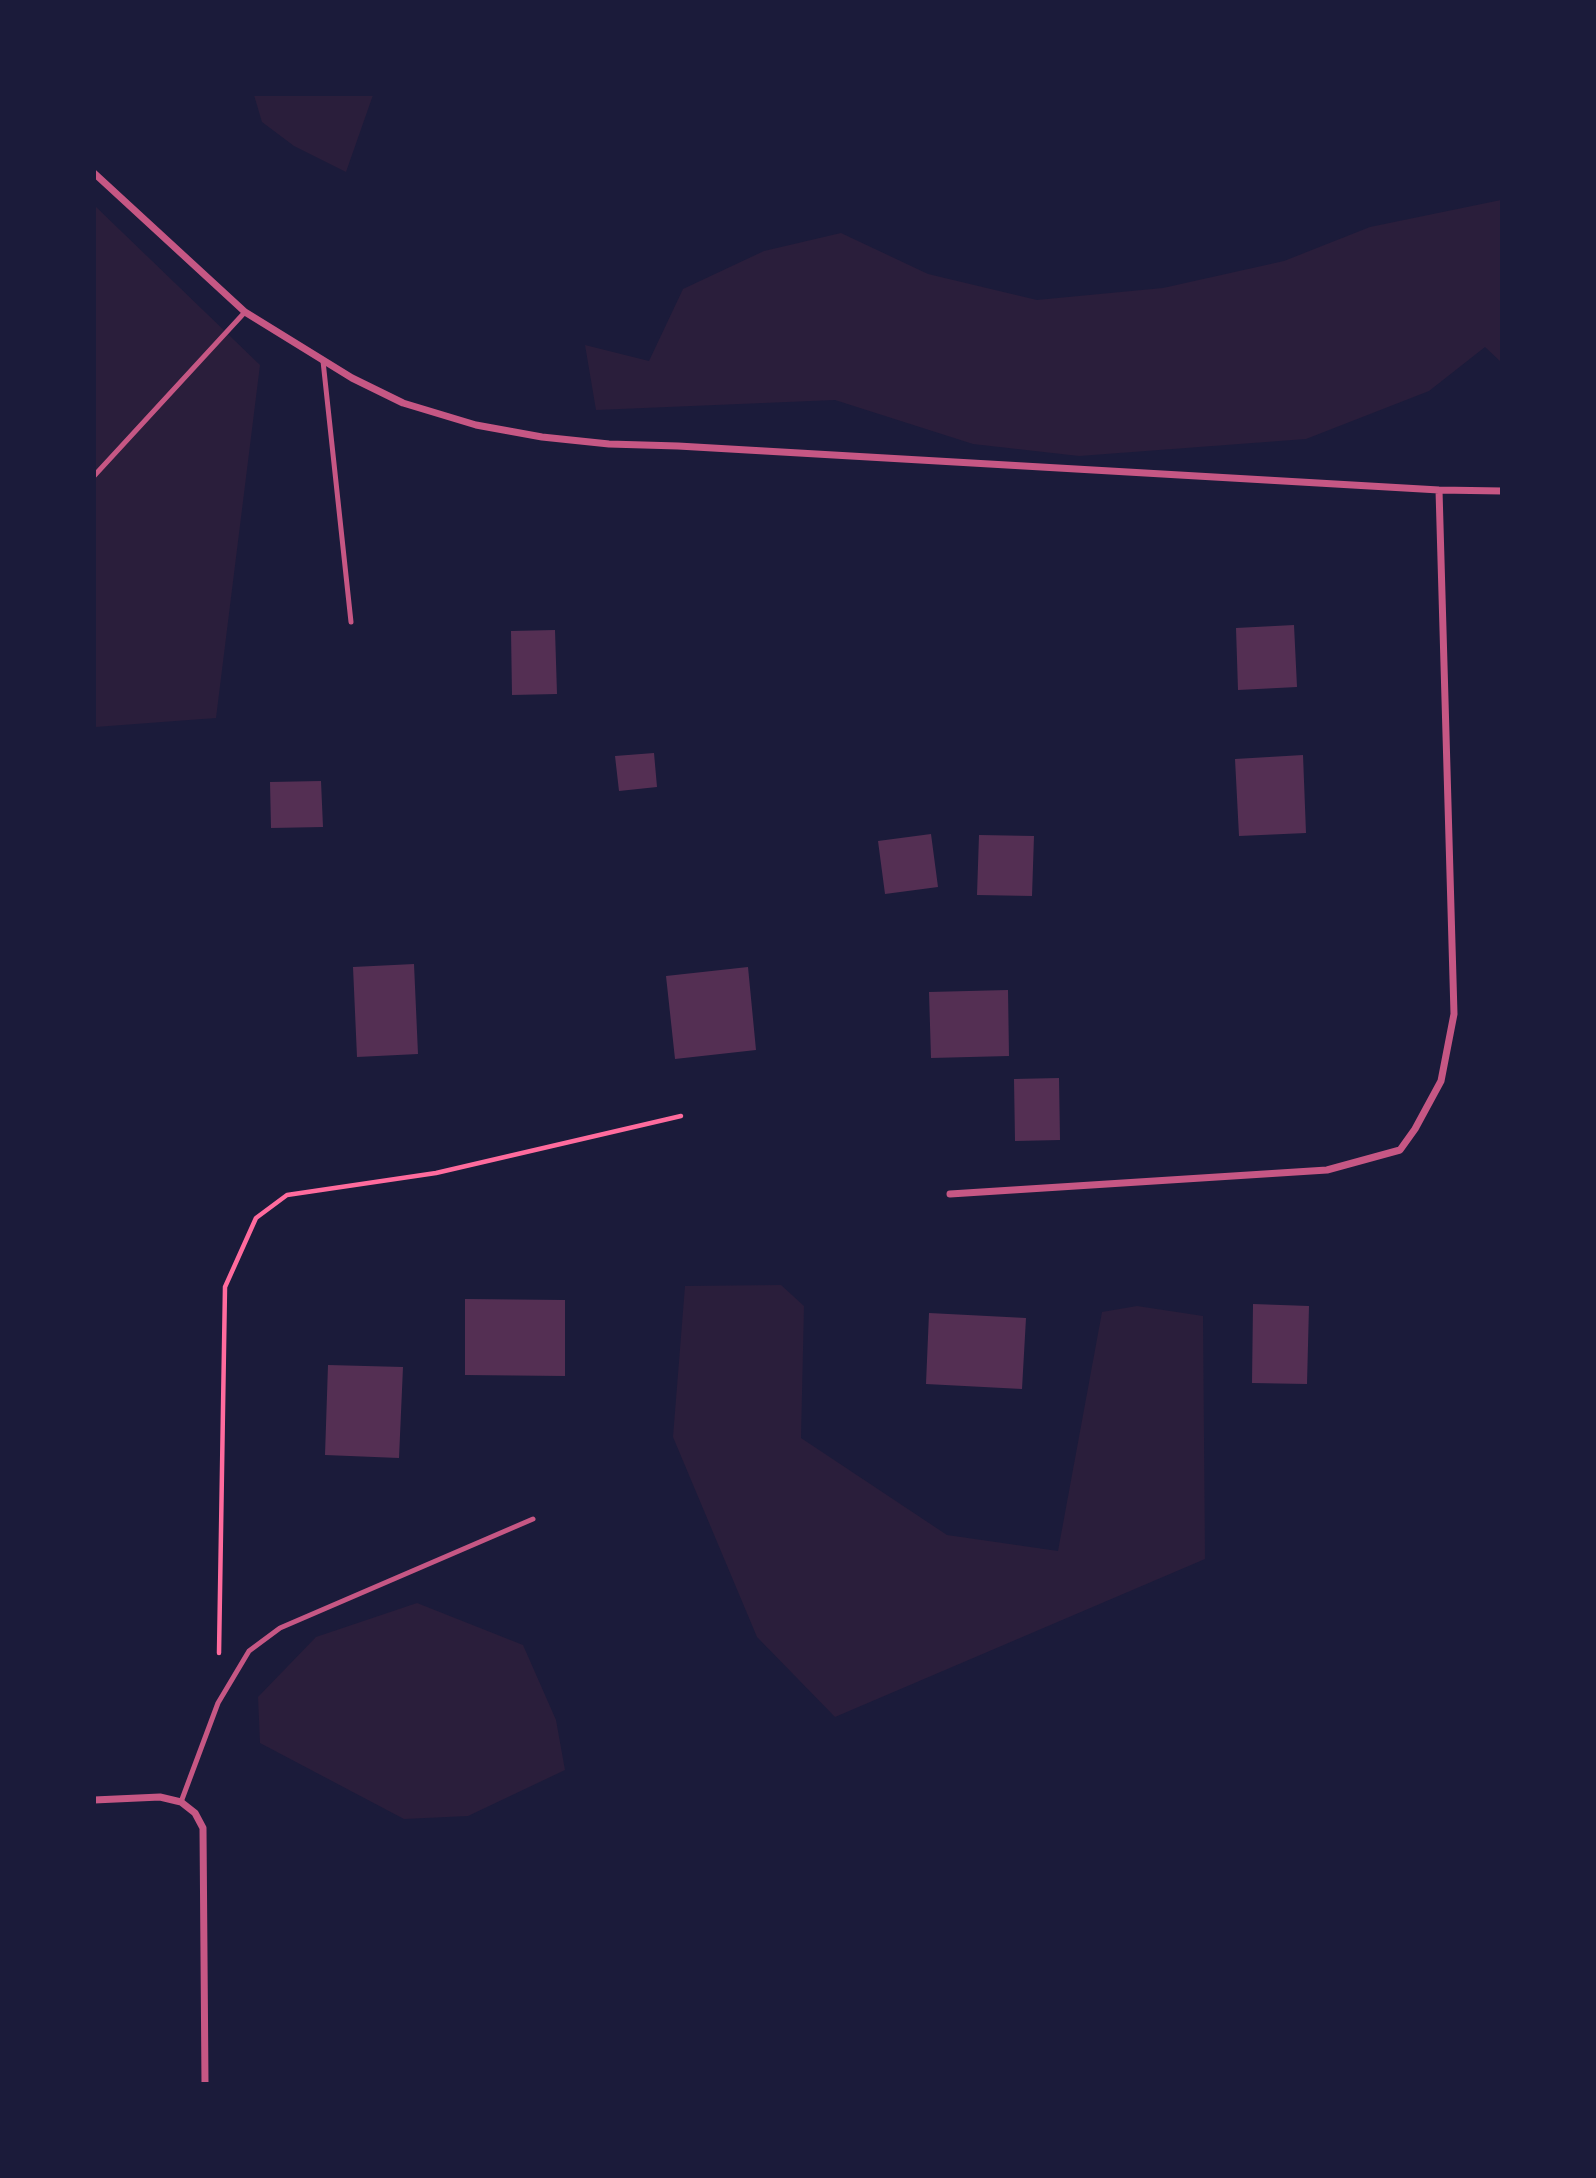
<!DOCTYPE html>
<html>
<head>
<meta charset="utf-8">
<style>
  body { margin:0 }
  #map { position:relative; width:1596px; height:2178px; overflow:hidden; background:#1b1b3a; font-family:"Nunito Sans",sans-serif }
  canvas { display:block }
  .frame { position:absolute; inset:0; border:96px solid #1b1b3a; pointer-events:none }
</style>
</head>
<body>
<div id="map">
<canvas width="1596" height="2178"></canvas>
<div class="frame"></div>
</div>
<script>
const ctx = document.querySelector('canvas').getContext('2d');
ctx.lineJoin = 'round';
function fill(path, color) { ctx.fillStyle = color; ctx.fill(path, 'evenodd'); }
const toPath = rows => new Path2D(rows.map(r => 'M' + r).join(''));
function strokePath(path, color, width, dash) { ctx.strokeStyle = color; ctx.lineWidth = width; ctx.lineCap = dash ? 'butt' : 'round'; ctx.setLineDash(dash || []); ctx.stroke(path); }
fill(toPath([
  [254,95,373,95,346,172,294,146,262,122],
  [1501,200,1501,362,1485,347,1429,391,1306,439,1079,456,973,444,835,400,596,410,585,345,649,361,683,289,764,251,841,233,928,274,1037,300,1163,288,1284,261,1370,227],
  [94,205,260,365,216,718,95,727],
  [781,1285,804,1306,801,1438,947,1535,1058,1551,1102,1312,1137,1306,1203,1316,1205,1559,835,1717,757,1637,673,1437,685,1286],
  [417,1603,523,1645,556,1720,565,1770,468,1816,404,1819,260,1743,258,1697,316,1637]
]), '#2a1e3b');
fill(toPath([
  [1294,625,1297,687,1238,690,1236,628],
  [555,630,557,694,512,695,511,631],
  [654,753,657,787,619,791,615,756],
  [1303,755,1306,833,1239,836,1235,759],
  [321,781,323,827,271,828,270,782],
  [931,834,938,887,885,894,878,841],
  [979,835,1034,836,1032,896,977,895],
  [414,964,418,1054,357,1057,353,967],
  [748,967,756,1050,675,1059,666,976],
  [1008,990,1009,1056,931,1058,929,992],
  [1059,1078,1060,1140,1015,1141,1014,1079],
  [465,1299,565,1300,565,1376,465,1375],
  [1253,1304,1309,1306,1307,1384,1252,1383],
  [929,1313,1026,1318,1022,1389,926,1384],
  [328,1365,403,1367,399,1458,325,1455]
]), '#542f53');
strokePath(toPath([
  [219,1653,225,1287,256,1218,287,1195,436,1173,681,1116]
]), '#ff6b9d', 4.5);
strokePath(toPath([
  [323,361,351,622],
  [94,476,245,312],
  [181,1802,218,1703,249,1651,280,1628,533,1519]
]), '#c65784', 5);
strokePath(toPath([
  [94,173,245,312,352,378,403,403,476,425,542,437,609,444,678,446,1439,490,1502,491],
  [950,1194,1327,1170,1400,1150,1415,1129,1441,1081,1454,1014,1439,490],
  [94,1800,160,1797,181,1802,195,1813,203,1828,205,2084]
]), '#c65784', 7);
</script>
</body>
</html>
